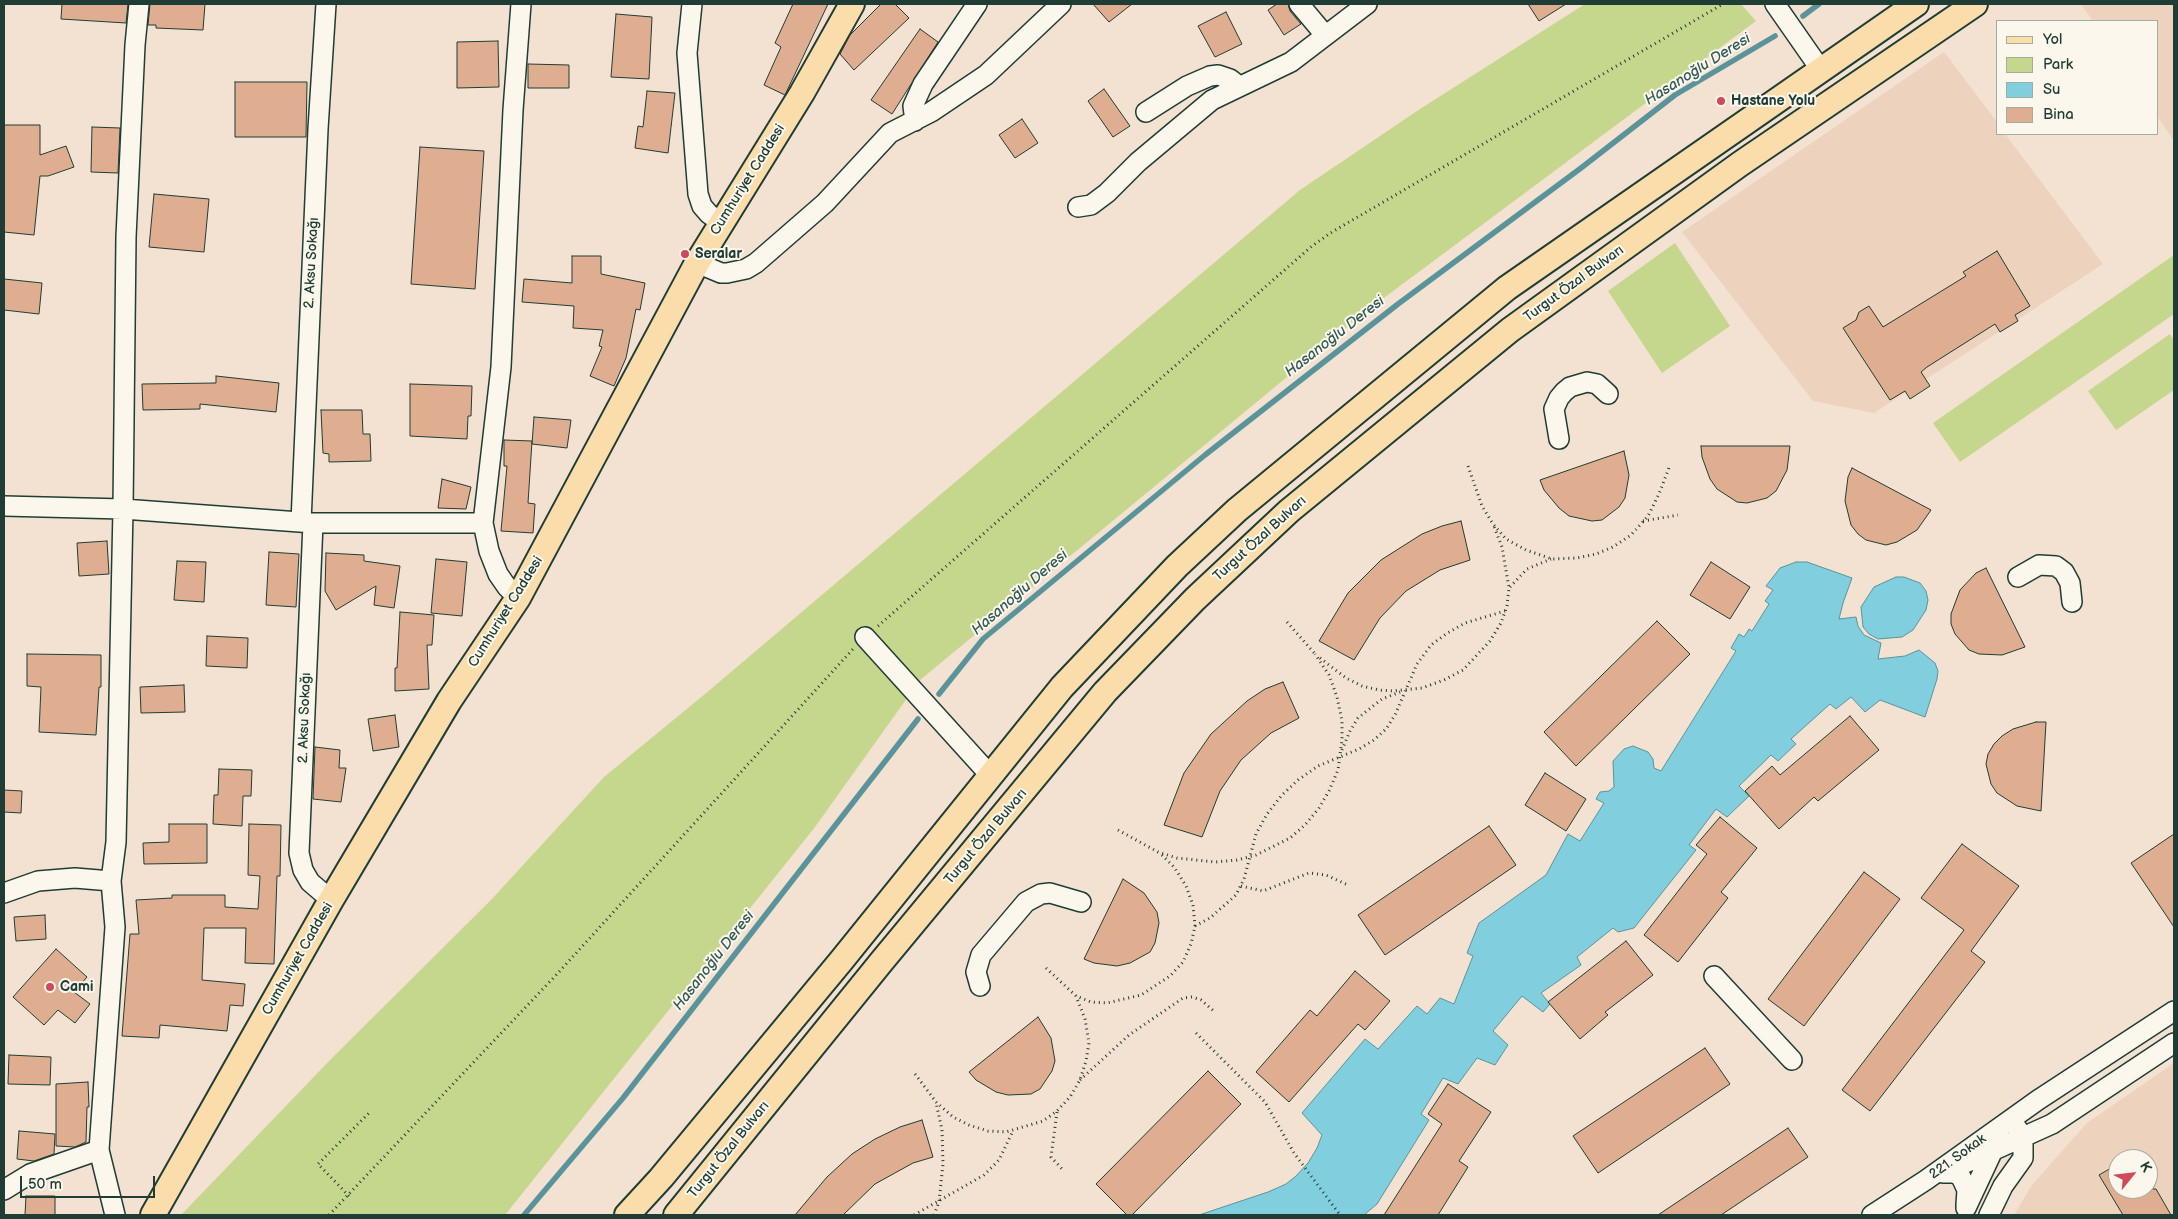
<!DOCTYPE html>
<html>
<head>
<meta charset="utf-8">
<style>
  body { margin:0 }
  #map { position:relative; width:2178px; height:1219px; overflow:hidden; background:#f3e1d1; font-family:"Balsamiq Sans",sans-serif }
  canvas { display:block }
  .frame { position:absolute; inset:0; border:5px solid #1f3d34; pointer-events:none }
  .legend { position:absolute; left:1996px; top:20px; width:162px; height:115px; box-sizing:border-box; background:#fbf7ec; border:1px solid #a3ada2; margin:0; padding:6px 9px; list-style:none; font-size:15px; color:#1f3d34 }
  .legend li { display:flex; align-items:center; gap:10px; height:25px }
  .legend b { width:25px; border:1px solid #a3ada2 }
  .north { position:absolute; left:2108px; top:1149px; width:50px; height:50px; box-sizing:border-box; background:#fbf7ec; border:1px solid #a3ada2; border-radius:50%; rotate:61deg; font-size:14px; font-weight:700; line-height:20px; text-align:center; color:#1f3d34 }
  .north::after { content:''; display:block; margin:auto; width:18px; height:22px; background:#d1495b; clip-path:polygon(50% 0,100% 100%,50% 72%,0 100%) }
  .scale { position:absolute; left:20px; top:1176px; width:135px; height:22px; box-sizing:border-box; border:2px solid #1f3d34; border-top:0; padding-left:6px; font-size:15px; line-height:18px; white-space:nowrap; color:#1f3d34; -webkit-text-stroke:4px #fbf7ec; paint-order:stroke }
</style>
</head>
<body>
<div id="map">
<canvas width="2178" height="1219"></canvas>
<div class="frame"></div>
<ul class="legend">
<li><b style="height:6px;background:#fbddab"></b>Yol</li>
<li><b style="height:14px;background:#c5d78c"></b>Park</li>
<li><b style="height:14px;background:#80cede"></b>Su</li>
<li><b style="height:14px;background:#dfae91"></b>Bina</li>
</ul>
<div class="north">K</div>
<div class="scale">50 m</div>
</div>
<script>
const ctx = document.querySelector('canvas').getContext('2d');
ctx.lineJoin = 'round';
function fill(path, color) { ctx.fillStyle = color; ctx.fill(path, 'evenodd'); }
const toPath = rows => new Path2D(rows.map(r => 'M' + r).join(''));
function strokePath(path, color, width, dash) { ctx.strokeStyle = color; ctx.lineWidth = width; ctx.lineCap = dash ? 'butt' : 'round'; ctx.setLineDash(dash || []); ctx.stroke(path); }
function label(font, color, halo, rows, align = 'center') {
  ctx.font = font + ' "Balsamiq Sans",sans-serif'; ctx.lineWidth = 4; ctx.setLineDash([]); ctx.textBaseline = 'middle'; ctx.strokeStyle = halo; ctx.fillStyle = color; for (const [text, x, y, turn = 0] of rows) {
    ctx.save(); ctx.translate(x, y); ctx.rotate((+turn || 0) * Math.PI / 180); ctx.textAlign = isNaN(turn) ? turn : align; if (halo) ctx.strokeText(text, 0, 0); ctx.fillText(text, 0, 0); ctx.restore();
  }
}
fill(toPath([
  [2081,4,2174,4,2174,141,2157,116,2157,21,2093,21],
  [1944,52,1997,122,1997,134,2005,134,2103,264,1874,413,1813,401,1682,232],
  [2174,1063,2174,1215,2014,1215,2032,1185,2087,1123],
  [2118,1159,2148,1159,2148,1189,2118,1189]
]), '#edd2be');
fill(toPath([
  [1585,4,1741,4,1756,21,1373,306,920,680,815,827,505,1215,181,1215,332,1058,491,900,604,777,705,694,1300,190,1420,109],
  [1675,243,1730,326,1662,373,1608,291],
  [2174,255,2174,314,1960,462,1933,423],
  [2170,334,2174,340,2174,390,2116,430,2088,391]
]), '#c5d78c');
const water = toPath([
  [1796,562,1807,562,1852,578,1843,603,1839,619,1856,617,1858,626,1864,635,1881,643,1878,659,1905,656,1919,650,1935,663,1938,671,1937,679,1925,717,1880,700,1865,712,1851,697,1836,709,1830,704,1791,739,1796,744,1778,761,1771,755,1739,786,1749,796,1727,817,1716,809,1689,845,1696,850,1634,928,1618,932,1613,928,1577,957,1581,965,1541,993,1550,1004,1543,1012,1522,996,1493,1031,1508,1045,1495,1065,1477,1058,1458,1084,1443,1078,1421,1114,1429,1120,1377,1204,1364,1215,1199,1215,1268,1192,1286,1184,1296,1176,1308,1163,1317,1148,1322,1135,1302,1113,1365,1039,1378,1049,1417,1006,1427,1014,1440,998,1454,1004,1473,956,1467,953,1479,923,1546,875,1568,834,1580,841,1604,803,1596,799,1600,792,1609,791,1614,787,1613,761,1624,749,1633,746,1648,752,1653,759,1654,768,1661,771,1736,651,1731,648,1739,634,1744,637,1749,629,1752,631,1769,604,1765,601,1773,590,1766,586,1780,568,1796,562],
  [1896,577,1904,577,1920,583,1926,591,1928,600,1926,610,1913,630,1902,637,1878,639,1869,634,1863,627,1861,607,1874,587,1896,577]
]);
fill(water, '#80cede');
strokePath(water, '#59949a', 1);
strokePath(toPath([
  [1803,16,1819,4],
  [939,694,983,639,1205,455,1398,304,1581,168,1675,95,1775,36],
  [524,1215,623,1098,918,719]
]), '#59949a', 5.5);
const building = toPath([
  [62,4,128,4,126,23,61,19,62,4],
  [150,4,205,4,203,30,156,28,156,25,148,25,150,4],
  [793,4,828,4,785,95,764,85,781,47,775,43,793,4],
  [881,4,895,4,909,18,854,70,840,54,850,35,881,4],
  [1093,4,1132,4,1109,22,1093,4],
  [1277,4,1288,4,1290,11,1301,24,1284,35,1268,10,1277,4],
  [1528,4,1566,4,1539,21,1528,4],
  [1226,12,1242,44,1215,57,1198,26,1226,12],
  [616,14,652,17,649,79,611,77,616,14],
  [920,29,938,42,892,114,871,100,920,29],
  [498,41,499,87,457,88,457,42,498,41],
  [528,64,569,65,569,88,528,88,528,64],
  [235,82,307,82,306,137,235,137,235,82],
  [1104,89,1130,126,1113,137,1088,101,1104,89],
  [647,91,675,93,668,153,635,148,638,126,643,127,647,91],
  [1022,119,1038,143,1015,158,999,135,1022,119],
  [4,125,40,125,40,155,66,146,74,167,48,176,40,176,34,235,4,232,4,125],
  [92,127,120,128,118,173,91,172,92,127],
  [420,147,484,151,475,289,411,284,420,147],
  [154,194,209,199,204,252,149,247,154,194],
  [1997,251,2030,306,2015,315,2018,321,2000,332,1995,324,1927,367,1921,372,1930,386,1910,399,1905,391,1890,400,1843,328,1856,320,1859,312,1869,306,1883,327,1966,276,1963,272,1997,251],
  [572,256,601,256,601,274,645,283,640,310,636,309,626,358,614,386,590,376,602,347,599,346,603,330,573,328,574,306,522,302,524,279,572,283,572,256],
  [4,279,42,283,39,314,4,310,4,279],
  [216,376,279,383,276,412,200,404,200,409,143,410,142,384,216,383,216,376],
  [410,384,472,386,471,416,468,416,467,439,410,436,410,384],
  [321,410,362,410,363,434,370,434,371,461,329,462,329,454,323,453,321,410],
  [534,417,571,420,567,448,532,444,534,417],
  [504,440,532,441,528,503,535,504,533,533,501,531,507,466,504,466,504,440],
  [1701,446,1790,446,1787,470,1776,491,1767,498,1747,503,1737,502,1717,489,1710,479,1702,457,1701,446],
  [1624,451,1629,475,1625,498,1619,507,1602,520,1592,521,1569,516,1559,508,1544,490,1540,480,1624,451],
  [1852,468,1931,510,1917,530,1897,542,1886,545,1866,540,1858,534,1851,525,1845,501,1848,477,1852,468],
  [442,479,471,487,466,509,438,508,442,479],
  [1461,521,1470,560,1440,570,1406,591,1380,618,1354,660,1319,641,1348,593,1381,560,1422,534,1442,526,1461,521],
  [107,541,109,574,79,576,77,543,107,541],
  [269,552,299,554,296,607,266,605,269,552],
  [326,553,364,555,364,561,400,566,394,608,374,605,376,586,336,610,325,591,326,553],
  [436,559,467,562,462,616,431,613,436,559],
  [177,561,206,562,204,602,174,600,177,561],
  [1711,562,1750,587,1730,619,1690,595,1711,562],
  [1986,568,2025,647,2002,655,1979,654,1969,650,1955,634,1951,624,1951,614,1960,590,1976,573,1986,568],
  [400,612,434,615,432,645,427,645,429,689,395,691,395,668,397,668,400,612],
  [1657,621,1690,654,1576,766,1544,732,1657,621],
  [207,636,248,638,247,668,206,666,207,636],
  [27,654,101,655,101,687,99,687,96,735,39,732,41,687,27,686,27,654],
  [1283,682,1299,718,1271,733,1241,760,1220,791,1202,837,1164,825,1184,773,1211,734,1247,701,1265,689,1283,682],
  [184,685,185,712,141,713,140,687,184,685],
  [395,715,399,747,373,751,368,719,395,715],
  [1850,716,1879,750,1818,801,1814,797,1779,829,1745,791,1772,766,1780,775,1850,716],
  [2036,722,2046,722,2041,811,2017,806,1997,793,1991,784,1986,764,1988,754,1994,744,2002,736,2013,729,2036,722],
  [315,747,340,750,339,768,346,768,341,802,313,799,315,747],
  [219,769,252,770,251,796,243,796,242,826,213,824,214,795,218,795,219,769],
  [1545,773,1586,799,1566,831,1525,805,1545,773],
  [4,790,22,791,21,813,4,812,4,790],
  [1720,817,1757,848,1721,892,1728,898,1678,962,1644,935,1707,854,1696,845,1720,817],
  [169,824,207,824,207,863,144,864,143,843,169,842,169,824],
  [249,824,281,825,280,876,277,876,274,964,245,963,246,928,204,928,202,980,245,984,243,1006,230,1005,227,1031,160,1025,159,1038,122,1036,130,934,139,934,136,900,172,898,172,895,225,895,225,907,258,909,260,876,248,875,249,824],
  [1489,826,1516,865,1385,955,1358,915,1489,826],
  [2174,834,2174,927,2131,863,2174,834],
  [1962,844,2019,886,1971,951,1985,962,1870,1111,1842,1090,1964,930,1921,898,1962,844],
  [1864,872,1900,899,1804,1026,1768,999,1864,872],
  [1123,879,1144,893,1157,912,1159,923,1155,943,1150,952,1130,963,1117,966,1094,963,1084,959,1123,879],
  [45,915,46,939,16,941,14,917,45,915],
  [1626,941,1653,975,1605,1012,1608,1015,1580,1039,1548,1002,1626,941],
  [56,949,87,977,74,992,90,1004,75,1023,58,1010,44,1025,13,997,56,949],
  [1355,971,1390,1001,1365,1030,1358,1024,1289,1102,1256,1072,1310,1010,1317,1016,1355,971],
  [1038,1017,1051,1038,1055,1061,1052,1071,1040,1089,1031,1094,1008,1095,996,1092,976,1080,969,1072,1038,1017],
  [1705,1048,1730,1084,1598,1173,1573,1136,1705,1048],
  [9,1055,51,1057,50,1085,8,1084,9,1055],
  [1208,1071,1241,1104,1132,1215,1127,1215,1096,1184,1208,1071],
  [88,1082,89,1107,87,1107,86,1142,75,1147,56,1146,56,1084,88,1082],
  [1448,1084,1491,1112,1459,1161,1468,1167,1438,1215,1384,1215,1442,1124,1428,1114,1448,1084],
  [922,1120,933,1157,913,1163,875,1184,843,1215,795,1215,827,1177,852,1154,875,1139,900,1127,922,1120],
  [1788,1128,1808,1157,1721,1215,1658,1215,1788,1128],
  [19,1131,55,1134,54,1154,34,1161,17,1159,19,1131],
  [2118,1164,2118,1189,2156,1189,2171,1215,2123,1215,2099,1175,2118,1164],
  [26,1196,55,1196,55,1215,25,1215,26,1196]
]);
fill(building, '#dfae91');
strokePath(building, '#1f3d34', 1);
const minor = toPath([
  [692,4,687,53,698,194,702,206,709,214,722,223],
  [1299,4,1325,35],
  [1775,4,1821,70],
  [1146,112,1187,86,1210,76,1218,75,1230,79,1239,86],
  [915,121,913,106,923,84,977,4],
  [1078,207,1091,205,1107,193,1138,162,1212,100,1291,62,1367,4],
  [697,263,721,273,727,273,746,269,756,263,825,203,890,133,931,112,986,75,1061,4],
  [1559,439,1554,409,1559,398,1564,392,1570,387,1587,382,1597,384,1608,394],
  [4,506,123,509,313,523,483,523],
  [301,522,318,129,326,4],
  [313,523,299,853,303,870,310,882,331,900],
  [2018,577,2039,565,2056,566,2064,572,2070,583,2072,602],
  [518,598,507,587,498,574,489,551,483,523,501,367,513,110,521,4],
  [865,637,990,775],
  [4,893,38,881,75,878,111,881],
  [1714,976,1792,1060],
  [980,986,976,972,981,955,1026,902,1041,894,1050,893,1081,902],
  [1963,1164,2052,1124,2174,1043],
  [1943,1173,1955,1173,1961,1177,1967,1190,1966,1205],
  [4,1190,30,1174,99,1150],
  [1966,1208,1995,1146],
  [115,1215,99,1150,115,927,111,881,116,842,123,509,126,237,135,45,139,4],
  [1872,1215,1926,1180,2038,1100,2174,1011],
  [1989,1215,2003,1186,2023,1158,2023,1137,2017,1128]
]);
const major = toPath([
  [153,1215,331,900,449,701,518,598,697,263,802,93,852,4],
  [627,1215,661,1178,841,961,1062,687,1177,566,1237,510,1507,288,1916,4],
  [676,1215,882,961,1105,692,1195,599,1289,511,1510,330,1740,164,1975,4]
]);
strokePath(minor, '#1f3d34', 22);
strokePath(major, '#1f3d34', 28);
strokePath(toPath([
  [1468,466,1482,506,1493,524,1506,539,1526,550,1552,559,1577,558,1596,554,1613,547,1631,535,1648,516,1659,494,1670,465],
  [1643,521,1678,515],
  [1510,587,1527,569,1551,559],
  [1287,622,1315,654],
  [878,626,1312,246,1332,232,1723,4],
  [1320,658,1346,678,1362,686,1379,690,1393,691,1422,688,1444,680,1463,670,1490,641,1501,623,1507,606,1509,588,1502,547,1493,524],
  [1342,750,1350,731,1358,718,1382,699,1400,692],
  [1118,830,1158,852,1177,858,1215,862,1237,860,1256,855,1290,838,1305,825,1319,808,1329,791,1338,770,1342,740,1342,721,1337,697,1329,675,1315,654],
  [1241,886,1263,891,1309,873,1326,875,1348,885],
  [1195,926,1210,918,1236,895,1244,879,1256,834,1267,814,1282,795,1298,780,1318,766,1359,749,1374,740,1386,729,1395,715,1417,664,1431,645,1446,634,1465,623,1505,611],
  [1046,968,1076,996,1091,1002,1107,1003,1141,995,1170,976,1183,962,1191,944,1195,926,1193,905,1186,886,1174,867,1161,854],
  [1196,1033,1265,1102,1294,1153,1340,1215],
  [915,1074,936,1102,953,1117,969,1125,988,1131,1006,1132,1043,1121,1057,1111,1070,1097,1080,1080,1086,1061,1089,1043,1085,1019,1076,996],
  [1080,1080,1129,1035,1183,998,1192,997,1201,1000,1215,1012],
  [1057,1112,1051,1157,1063,1170],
  [349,1196,318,1164,370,1112],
  [329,1215,558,973,853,649],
  [914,1215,984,1175,999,1160,1013,1131],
  [934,1215,939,1202,943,1164,942,1130,936,1102]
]), '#1f3d34', 3, [1, 4]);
strokePath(minor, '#fbf7ec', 19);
strokePath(major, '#fbddab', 24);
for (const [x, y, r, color] of [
  [1721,101,5,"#d1495b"],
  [685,254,5,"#d1495b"],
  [50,987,5,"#d1495b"]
]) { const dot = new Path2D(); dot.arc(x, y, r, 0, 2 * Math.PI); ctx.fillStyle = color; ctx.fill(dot); strokePath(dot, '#fbf7ec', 2); }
label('bold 14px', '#1f3d34', '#fbf7ec', [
  ["Hastane Yolu",1731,101],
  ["Seralar",695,254],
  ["Cami",60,987]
], 'left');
label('14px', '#1f3d34', '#fbf7ec', [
  ["Cumhuriyet Caddesi",748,180,-58],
  ["2. Aksu Sokağı",312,263,-87],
  ["Turgut Özal Bulvarı",1574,284,-36],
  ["Turgut Özal Bulvarı",1260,539,-42],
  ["Cumhuriyet Caddesi",506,612,-58],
  ["2. Aksu Sokağı",305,718,-88],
  ["Turgut Özal Bulvarı",986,837,-50],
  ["Cumhuriyet Caddesi",298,959,-60],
  ["Turgut Özal Bulvarı",729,1150,-51],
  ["221. Sokak",1958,1157,-36]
]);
label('italic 15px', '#325a56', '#fbf7ec', [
  ["Hasanoğlu Deresi",1698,70,-32],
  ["Hasanoğlu Deresi",1335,337,-38],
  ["Hasanoğlu Deresi",1020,593,-41],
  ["Hasanoğlu Deresi",714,961,-52]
]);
</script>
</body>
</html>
